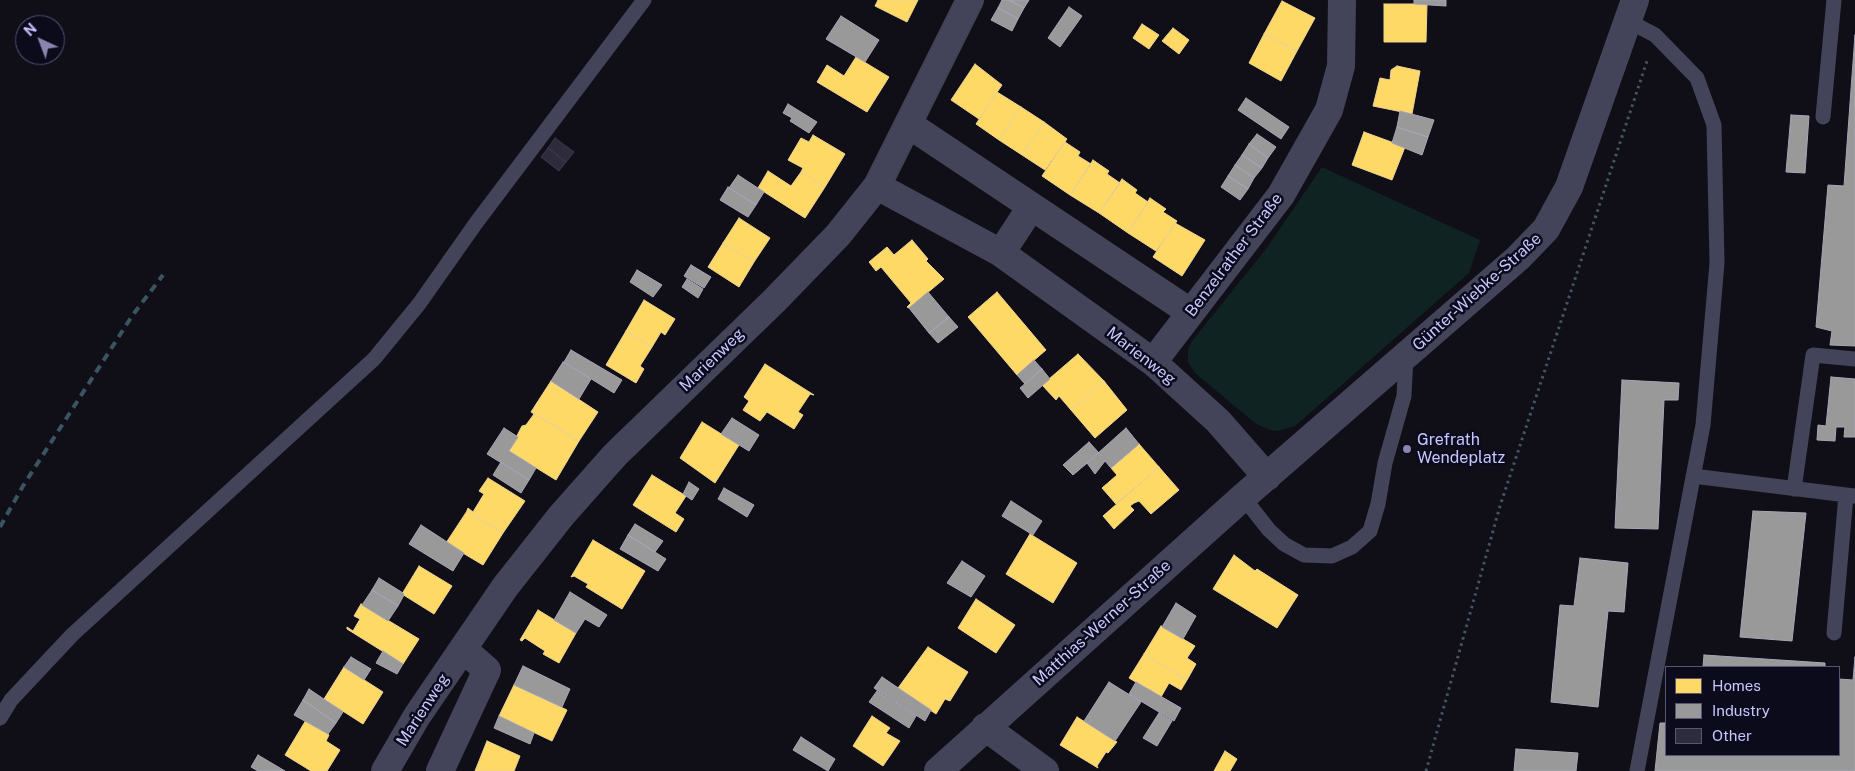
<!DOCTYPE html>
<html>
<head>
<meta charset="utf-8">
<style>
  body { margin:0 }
  #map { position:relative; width:1855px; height:771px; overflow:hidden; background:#100f18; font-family:"Public Sans",sans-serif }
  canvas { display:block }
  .legend { position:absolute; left:1665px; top:666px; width:175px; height:90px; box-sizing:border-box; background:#0c0b1c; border:1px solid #575677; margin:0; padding:6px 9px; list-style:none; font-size:15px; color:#c8c6ff }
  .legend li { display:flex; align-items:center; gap:10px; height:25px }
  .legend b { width:25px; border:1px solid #575677 }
  .north { position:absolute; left:15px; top:15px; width:50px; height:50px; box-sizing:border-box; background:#0c0b1c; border:1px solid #575677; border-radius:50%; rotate:317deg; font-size:14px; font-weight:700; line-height:20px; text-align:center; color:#c8c6ff }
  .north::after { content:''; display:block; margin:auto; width:18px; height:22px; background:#8886ae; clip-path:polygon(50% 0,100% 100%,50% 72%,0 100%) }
</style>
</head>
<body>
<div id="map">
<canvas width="1855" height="771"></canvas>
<ul class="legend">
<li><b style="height:14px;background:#ffd966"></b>Homes</li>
<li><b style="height:14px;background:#999"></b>Industry</li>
<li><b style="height:14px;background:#2d2b3c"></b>Other</li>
</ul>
<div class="north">N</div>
</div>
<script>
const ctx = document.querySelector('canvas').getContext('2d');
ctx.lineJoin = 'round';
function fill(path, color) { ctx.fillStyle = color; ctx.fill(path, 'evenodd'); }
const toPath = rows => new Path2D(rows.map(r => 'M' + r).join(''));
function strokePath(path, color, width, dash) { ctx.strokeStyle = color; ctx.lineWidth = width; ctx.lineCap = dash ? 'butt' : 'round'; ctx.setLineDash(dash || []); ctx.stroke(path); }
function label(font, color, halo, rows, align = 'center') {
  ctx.font = font + ' "Public Sans",sans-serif'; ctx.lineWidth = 5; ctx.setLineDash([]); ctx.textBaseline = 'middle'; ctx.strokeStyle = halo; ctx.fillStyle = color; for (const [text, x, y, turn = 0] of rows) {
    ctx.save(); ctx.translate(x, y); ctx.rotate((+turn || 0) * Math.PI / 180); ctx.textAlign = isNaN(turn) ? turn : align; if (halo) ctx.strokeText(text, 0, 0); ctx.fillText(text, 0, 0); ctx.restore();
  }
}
fill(toPath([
  [1322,167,1480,240,1469,273,1295,426,1278,431,1270,430,1256,424,1195,373,1188,362,1188,349,1192,341,1266,249]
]), '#0e2322');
const homes = toPath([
  [878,0,918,0,907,22,875,6,878,0],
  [1282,1,1315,18,1297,51,1264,34,1282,1],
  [1384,4,1427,4,1426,42,1384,42,1384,4],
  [1142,24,1159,35,1149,49,1133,38,1142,24],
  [1173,28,1189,40,1179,54,1162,41,1173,28],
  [1264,34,1297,51,1281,81,1249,63,1264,34],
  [856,57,889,77,867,112,817,82,827,65,844,76,856,57],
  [975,64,1002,85,979,119,951,100,975,64],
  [1397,66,1420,71,1412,114,1373,106,1380,78,1390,80,1391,70,1397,66],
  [997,92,1021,107,999,140,976,124,997,92],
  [1021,107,1044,122,1022,155,999,140,1021,107],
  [1044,122,1067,139,1045,170,1022,155,1044,122],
  [1364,132,1405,147,1392,180,1352,165,1364,132],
  [813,135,845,154,825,187,801,172,803,168,788,160,801,138,809,142,813,135],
  [1065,142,1080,152,1078,156,1091,164,1070,195,1042,176,1065,142],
  [1093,160,1109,171,1107,174,1120,183,1099,213,1070,195,1093,160],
  [768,171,791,186,801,172,825,187,805,218,758,188,768,171],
  [1122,179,1137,190,1135,193,1148,202,1128,233,1099,213,1122,179],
  [1150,198,1166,209,1163,212,1177,221,1156,251,1128,233,1150,198],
  [739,218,770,238,754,262,723,243,739,218],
  [1175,223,1205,240,1182,276,1153,257,1175,223],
  [912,240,928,259,926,261,944,279,909,308,907,307,911,303,881,267,876,271,869,262,887,247,894,255,912,240],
  [723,243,754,262,739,287,708,267,723,243],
  [997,292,1046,350,1017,375,968,317,997,292],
  [644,300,675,319,665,335,661,332,652,347,626,331,644,300],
  [626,331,652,347,640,366,644,369,636,383,606,365,626,331],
  [1078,354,1104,381,1071,410,1059,396,1056,400,1042,385,1078,354],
  [765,364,814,395,810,394,798,412,803,415,794,429,767,412,760,421,743,410,749,401,744,397,765,364],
  [551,381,598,412,579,441,531,412,551,381],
  [1104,381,1127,410,1095,438,1071,410,1104,381],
  [534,414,579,441,556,480,509,451,522,426,526,425,534,414],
  [702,422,739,445,715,483,680,458,702,422],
  [1139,444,1159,467,1116,504,1102,488,1117,475,1111,468,1139,444],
  [1159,467,1179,490,1151,514,1139,501,1134,503,1130,506,1134,510,1114,529,1103,516,1159,467],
  [652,475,686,496,675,513,684,519,676,532,633,505,652,475],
  [488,478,525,501,503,533,467,511,468,508,473,512,484,494,479,491,488,478],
  [467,511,503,533,483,565,446,543,467,511],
  [1030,534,1077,563,1053,603,1006,574,1030,534],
  [593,540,645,571,622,609,586,587,588,584,574,576,571,577,593,540],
  [1234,555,1255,571,1257,569,1298,595,1277,628,1213,589,1234,555],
  [419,566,452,586,434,614,402,594,419,566],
  [976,599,1015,625,996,653,958,628,976,599],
  [361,604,419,639,403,664,347,629,347,627,353,631,360,619,354,616,361,604],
  [538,610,576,633,559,663,543,654,545,651,525,638,522,641,520,640,538,610],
  [1161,626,1195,646,1187,658,1196,664,1187,680,1144,654,1161,626],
  [928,647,968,672,950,701,945,699,936,714,898,688,928,647],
  [1144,654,1187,680,1181,690,1169,683,1161,697,1129,678,1144,654],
  [344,667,383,692,363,724,324,699,344,667],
  [514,685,567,710,552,741,499,716,514,685],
  [872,716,890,728,886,733,900,741,883,766,853,746,872,716],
  [1077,717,1117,742,1108,753,1106,752,1097,766,1098,768,1060,745,1077,717],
  [306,720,329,735,326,741,340,750,327,771,311,771,285,755,306,720],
  [487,741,520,756,514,771,475,771,487,741],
  [1225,751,1237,759,1230,771,1214,771,1225,751]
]);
fill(homes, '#ffd966');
strokePath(homes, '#eed394', 1);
const industry = toPath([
  [1002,0,1009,0,1024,8,1018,19,998,8,1002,0],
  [1009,0,1029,0,1024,8,1009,0],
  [1414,0,1446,0,1446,6,1414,4,1414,0],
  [1069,7,1082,16,1060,47,1048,38,1069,7],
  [998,8,1018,19,1012,31,991,20,998,8],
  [841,16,879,40,865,62,826,39,841,16],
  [1855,35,1855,346,1830,345,1832,331,1816,327,1828,185,1844,186,1855,35],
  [1246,98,1289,127,1281,139,1238,110,1246,98],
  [788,104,817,122,809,133,790,121,792,118,783,113,788,104],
  [1400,111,1434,120,1428,137,1397,127,1400,111],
  [1791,115,1809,116,1805,173,1786,172,1791,115],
  [1397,127,1428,137,1422,155,1392,143,1397,127],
  [1257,134,1276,147,1268,158,1249,144,1257,134],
  [1249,144,1268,158,1262,168,1242,155,1249,144],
  [1242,155,1262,168,1254,178,1235,165,1242,155],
  [1235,165,1254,178,1248,189,1228,176,1235,165],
  [738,175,764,192,756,205,729,188,738,175],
  [1228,176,1248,189,1240,200,1221,187,1228,176],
  [728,187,756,205,748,217,720,200,728,187],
  [691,265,711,277,704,288,684,276,691,265],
  [637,270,662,285,653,297,630,282,637,270],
  [687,279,703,289,698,298,682,287,687,279],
  [928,292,949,317,929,333,909,308,928,292],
  [949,317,958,327,938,343,929,333,949,317],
  [571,350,622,380,614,393,564,362,571,350],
  [1034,360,1042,369,1025,384,1017,375,1034,360],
  [563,362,591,379,579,399,551,381,563,362],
  [1042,369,1050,379,1028,398,1020,388,1042,369],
  [1831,377,1855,379,1855,437,1844,437,1845,427,1836,427,1835,441,1817,440,1818,425,1826,426,1831,377],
  [1622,380,1679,383,1678,400,1664,400,1658,529,1615,528,1622,380],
  [732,418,759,435,749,451,721,434,732,418],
  [504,428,518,437,509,451,536,468,529,480,487,454,504,428],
  [1126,428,1139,444,1111,468,1105,461,1095,474,1087,463,1126,428],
  [1089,442,1099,453,1073,475,1063,465,1089,442],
  [501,462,529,480,521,493,493,475,501,462],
  [689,482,699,489,692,500,683,494,689,482],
  [724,488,754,505,747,517,718,499,724,488],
  [1011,501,1042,521,1033,535,1002,516,1011,501],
  [1753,511,1806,513,1792,641,1740,637,1753,511],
  [635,524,663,541,655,552,628,535,635,524],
  [421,525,464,553,453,571,409,544,421,525],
  [628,535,666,559,658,571,620,549,628,535],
  [1580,558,1628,563,1624,612,1608,611,1598,707,1551,702,1560,605,1574,606,1580,558],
  [962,561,985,576,971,597,947,583,962,561],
  [379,578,403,593,404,595,398,606,372,590,379,578],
  [372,590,398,606,388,621,362,605,372,590],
  [570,592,607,615,599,627,585,619,576,633,554,620,570,592],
  [1176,603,1196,616,1183,639,1162,627,1176,603],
  [383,651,403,664,397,674,376,663,383,651],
  [1704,655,1825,663,1825,667,1703,667,1704,655],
  [351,657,371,669,364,680,344,667,351,657],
  [1855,657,1855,771,1655,771,1660,723,1666,723,1666,755,1839,755,1839,679,1853,680,1855,657],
  [523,666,570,689,562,707,514,685,523,666],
  [882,677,931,710,925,721,874,688,882,677],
  [1109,682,1141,702,1115,741,1084,721,1109,682],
  [1136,682,1181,708,1174,721,1129,694,1136,682],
  [309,689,343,712,336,723,303,700,309,689],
  [877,691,916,716,909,728,869,702,877,691],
  [303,700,336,723,328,734,294,715,303,700],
  [1159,713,1172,721,1157,746,1143,738,1159,713],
  [499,716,534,733,530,744,494,728,499,716],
  [801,737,835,759,828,771,793,750,801,737],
  [1516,749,1578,753,1576,771,1514,771,1516,749],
  [258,755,285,771,258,771,251,767,258,755]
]);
fill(industry, '#999');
strokePath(industry, '#a7a6b8', 1);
const building = toPath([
  [555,138,574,152,566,162,548,148,555,138],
  [548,148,566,162,559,171,541,157,548,148]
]);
fill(building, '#2d2b3c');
strokePath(building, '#3b394e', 1);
strokePath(toPath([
  [1426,771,1500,506,1648,58]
]), '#445460', 3, [2.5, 4]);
strokePath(toPath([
  [1628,21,1655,35,1697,78,1714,125,1717,263,1703,425,1637,771],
  [1823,117,1834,0],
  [1693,476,1855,496],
  [1794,489,1813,355,1855,359],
  [1243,497,1269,530,1284,544,1304,555,1332,556,1352,547,1370,531,1378,504,1385,463,1404,396,1406,356],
  [1834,633,1846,495],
  [0,718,11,700,72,635,374,359,419,304,476,223,644,0]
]), '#434459', 15);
strokePath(toPath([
  [908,124,1190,312],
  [877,186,1001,253,1153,362,1218,421,1267,477],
  [1001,253,1031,207],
  [1153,362,1281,195,1329,110,1341,66,1342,0],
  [985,727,1045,771],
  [385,771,417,716,505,587,561,516,615,455,774,301,838,235,877,186,970,0],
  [440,771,487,670,463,649],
  [938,771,1243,497,1518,258,1546,229,1569,187,1635,0]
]), '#434459', 28);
strokePath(toPath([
  [0,527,23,486,132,316,163,275]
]), '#3b5462', 4, [8, 6]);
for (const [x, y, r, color] of [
  [1407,449,5,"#8886ae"]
]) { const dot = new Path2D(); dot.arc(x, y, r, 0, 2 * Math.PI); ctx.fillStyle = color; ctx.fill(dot); strokePath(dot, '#0c0b1c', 2); }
label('16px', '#c8c6ff', '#0c0b1c', [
  ["Benzelrather Straße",1234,255,-53],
  ["Günter-Wiebke-Straße",1477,292,-42],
  ["Marienweg",1141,356,38],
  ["Marienweg",712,360,-44],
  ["Matthias-Werner-Straße",1102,623,-42],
  ["Marienweg",423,710,-57]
]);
label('16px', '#c8c6ff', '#0c0b1c', [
  ["Grefrath",1417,440],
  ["Wendeplatz",1417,458]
], 'left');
</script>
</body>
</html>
